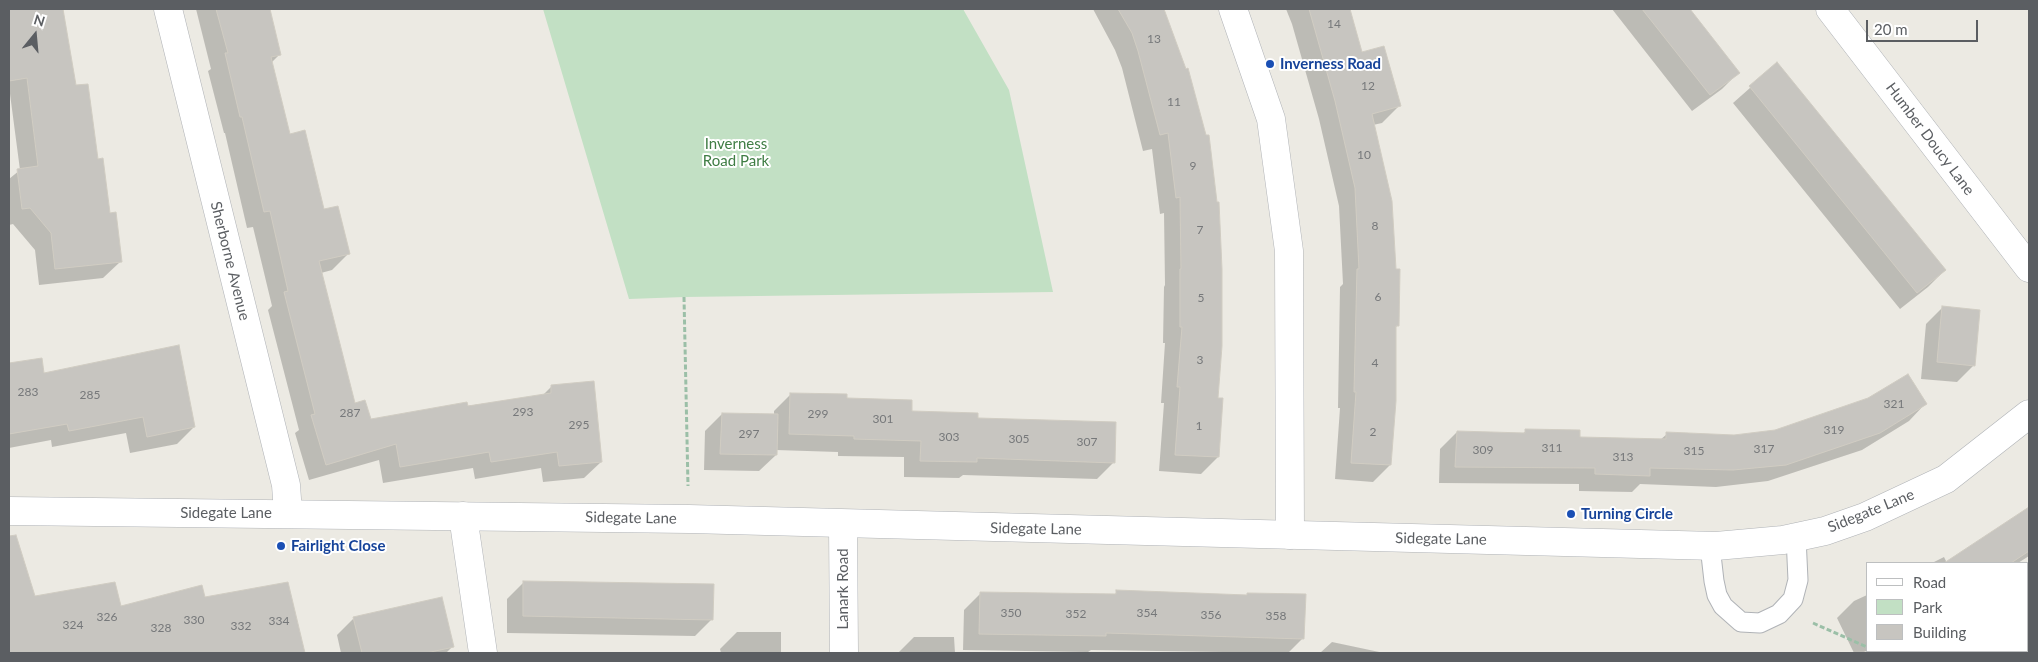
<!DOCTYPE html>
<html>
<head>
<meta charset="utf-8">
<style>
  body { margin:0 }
  #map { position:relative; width:2038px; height:662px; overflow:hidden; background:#eceae3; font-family:Lato,sans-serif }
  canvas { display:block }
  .frame { position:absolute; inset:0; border:10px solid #5b5e62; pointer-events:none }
  .legend { position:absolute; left:1866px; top:562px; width:162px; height:90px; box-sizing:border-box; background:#fff; border:1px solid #bdbfc0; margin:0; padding:6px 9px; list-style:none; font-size:15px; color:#5b5e62 }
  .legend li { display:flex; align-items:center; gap:10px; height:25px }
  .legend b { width:25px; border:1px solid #bdbfc0 }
  .north { position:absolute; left:10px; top:10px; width:50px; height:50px; -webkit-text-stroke:4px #fff; paint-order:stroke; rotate:17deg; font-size:14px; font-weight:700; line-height:20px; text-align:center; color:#5b5e62 }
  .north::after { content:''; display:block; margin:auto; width:18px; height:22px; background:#5b5e62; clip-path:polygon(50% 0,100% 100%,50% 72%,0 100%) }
  .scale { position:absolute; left:1866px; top:20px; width:112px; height:22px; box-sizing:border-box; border:2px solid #5b5e62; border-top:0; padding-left:6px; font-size:15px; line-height:18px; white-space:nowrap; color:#5b5e62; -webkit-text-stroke:4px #fff; paint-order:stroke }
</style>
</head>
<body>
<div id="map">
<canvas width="2038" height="662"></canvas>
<div class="frame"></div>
<ul class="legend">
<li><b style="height:6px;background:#fff"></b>Road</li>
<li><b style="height:14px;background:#c2e0c4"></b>Park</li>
<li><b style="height:14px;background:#c7c5c0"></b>Building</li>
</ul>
<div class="north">N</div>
<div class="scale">20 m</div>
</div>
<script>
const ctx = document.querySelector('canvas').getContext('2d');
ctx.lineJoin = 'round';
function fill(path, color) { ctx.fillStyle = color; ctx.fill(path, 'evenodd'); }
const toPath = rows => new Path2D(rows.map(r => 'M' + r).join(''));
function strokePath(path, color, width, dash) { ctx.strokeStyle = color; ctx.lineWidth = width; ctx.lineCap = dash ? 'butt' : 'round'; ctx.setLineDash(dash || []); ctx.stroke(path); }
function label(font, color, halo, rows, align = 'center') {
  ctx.font = font + ' Lato,sans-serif'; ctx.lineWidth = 4; ctx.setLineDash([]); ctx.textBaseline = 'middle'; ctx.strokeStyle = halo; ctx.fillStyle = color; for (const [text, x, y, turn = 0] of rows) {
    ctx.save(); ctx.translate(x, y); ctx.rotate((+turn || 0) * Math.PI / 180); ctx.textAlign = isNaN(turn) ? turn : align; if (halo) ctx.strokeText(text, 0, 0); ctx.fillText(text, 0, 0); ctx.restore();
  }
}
fill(toPath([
  [543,9,963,9,1009,90,1053,292,684,297,629,299]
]), '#c2e0c4');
fill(toPath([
  [9,9,63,9,75,87,97,160,120,262,103,278,39,285,35,250,13,224,9,225,9,179,20,170,10,94,9,94],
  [196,9,268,9,280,54,271,63,289,135,323,211,348,254,332,270,321,273,354,404,370,420,543,395,551,387,601,462,584,478,543,482,541,468,475,479,473,468,383,483,379,460,309,480,295,433,299,430,268,310,272,306,253,227,247,228,225,133,224,133,208,71,211,69],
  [1093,9,1163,9,1185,71,1217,399,1218,457,1201,474,1159,471,1164,403,1161,403,1165,343,1163,343,1164,287,1165,285,1164,213,1160,214,1152,149,1143,151,1122,68,1115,50],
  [1286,9,1349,9,1362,54,1399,106,1382,123,1373,125,1397,326,1395,328,1390,465,1373,482,1335,479,1340,408,1338,408,1340,287,1343,284,1339,206,1319,119,1292,24],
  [1612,9,1688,9,1738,73,1722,89,1692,111],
  [1777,64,1945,270,1928,287,1900,309,1733,103],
  [1943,307,1973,366,1957,382,1921,379,1926,324],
  [40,359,43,374,194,427,177,444,130,453,126,433,52,447,51,440,9,448,9,364],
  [791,394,846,399,910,413,977,419,1114,462,1097,479,963,475,959,478,904,477,904,457,838,456,838,452,776,450,776,455,759,471,704,470,705,431,722,414,774,415,774,411],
  [1925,404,1909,421,1862,450,1768,481,1716,487,1640,484,1632,492,1579,491,1579,484,1439,483,1440,449,1457,432,1522,434,1526,431,1579,439,1660,440,1667,434,1734,436,1776,431],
  [2029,508,2029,556,2018,563,1932,563,1944,557,1947,563],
  [29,582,34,598,121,608,204,599,303,652,9,653,9,587],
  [524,582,712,619,695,636,507,633,507,599],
  [1117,592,1303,638,1288,653,1091,650,1088,652,963,650,964,610,981,593,1114,595],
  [1867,595,1867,651,1861,653,1854,653,1837,618,1854,601],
  [354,618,452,647,446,653,341,653,337,635],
  [737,632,781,632,781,653,721,653,720,649],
  [914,637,954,637,955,653,898,653],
  [1332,642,1384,653,1320,653]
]), '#0003');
const building = toPath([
  [9,9,63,9,76,85,88,84,98,159,103,158,110,213,116,212,122,262,55,269,51,233,30,208,22,209,17,169,38,166,27,78,9,81,9,9],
  [216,9,270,9,281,55,271,57,290,134,305,130,324,209,338,206,350,254,319,261,355,403,365,400,371,419,467,402,468,406,551,393,551,385,594,381,602,462,559,466,557,452,491,462,489,452,400,467,396,444,326,465,311,415,315,414,284,292,288,291,270,211,264,212,242,117,240,117,225,53,228,53,216,9],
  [1118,9,1164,9,1186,69,1188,68,1206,135,1209,135,1217,202,1219,202,1222,269,1222,346,1218,398,1223,398,1219,457,1175,455,1180,387,1177,387,1182,327,1180,327,1180,269,1181,269,1180,197,1176,198,1168,133,1160,135,1138,51,1132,33,1118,9],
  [1309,9,1350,9,1362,52,1384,46,1401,106,1372,114,1392,201,1396,269,1400,269,1399,326,1396,326,1396,401,1391,465,1351,463,1356,392,1354,392,1357,269,1359,269,1355,188,1335,101,1309,9],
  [1642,9,1690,9,1740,73,1710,95,1642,9],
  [1777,62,1946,270,1917,293,1749,86,1777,62],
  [1942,306,1980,310,1975,366,1937,362,1942,306],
  [179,345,195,427,147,437,143,417,69,431,67,424,9,434,9,363,42,358,44,373,179,345],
  [1908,374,1927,404,1880,433,1786,465,1733,470,1650,468,1650,476,1595,474,1595,468,1455,467,1457,431,1525,433,1525,429,1580,430,1580,437,1666,439,1666,432,1734,435,1775,430,1868,398,1908,374],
  [790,393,847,394,847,398,912,400,912,411,978,413,978,418,1116,422,1115,463,977,458,977,462,920,461,921,441,854,439,854,436,789,434,790,393],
  [722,413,778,414,777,455,720,454,722,413],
  [2029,507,2029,551,2011,563,1944,563,2029,507],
  [16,535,35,596,115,582,121,606,202,585,205,597,288,582,305,653,9,653,9,536,16,535],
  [523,581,714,584,713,620,523,616,523,581],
  [1116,590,1247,595,1247,593,1306,594,1304,639,1106,633,1106,636,979,634,980,592,1116,594,1116,590],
  [442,597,454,647,426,653,362,653,353,617,442,597]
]);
fill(building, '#c7c5c0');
strokePath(building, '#d0ccc2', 1);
const lane = toPath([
  [1710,546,1714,581,1717,595,1723,606,1741,622,1760,623,1779,614,1793,599,1798,580,1796,537]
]);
const street = toPath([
  [168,9,286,485,288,513],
  [1233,9,1271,119,1289,251,1290,535],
  [463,516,483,653],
  [843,524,844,653]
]);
const secondary = toPath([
  [1830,9,2029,268],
  [9,511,689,519,1716,546,1783,540,1825,531,1865,517,1946,479,2029,414]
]);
strokePath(lane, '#b0b3b7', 21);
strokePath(street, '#b0b3b7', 29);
strokePath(secondary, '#afb2b6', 29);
strokePath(toPath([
  [684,297,688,486],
  [1813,623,1867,647],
  [1876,651,1882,653]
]), '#9bbfa7', 3, [5, 2.5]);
strokePath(lane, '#fff', 19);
strokePath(street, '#fff', 28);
strokePath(secondary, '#fff', 28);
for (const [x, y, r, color] of [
  [1270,64,5,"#1a4fb4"],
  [1571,514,5,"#1a4fb4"],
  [281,546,5,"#1a4fb4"]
]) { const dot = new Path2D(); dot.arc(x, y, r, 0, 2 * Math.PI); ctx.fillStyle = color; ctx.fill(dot); strokePath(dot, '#fff', 2); }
label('12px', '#76787a', null, [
  ["14",1334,24],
  ["13",1154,39],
  ["12",1368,86],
  ["11",1174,102],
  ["10",1364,155],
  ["9",1193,166],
  ["8",1375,226],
  ["7",1200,230],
  ["6",1378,297],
  ["5",1201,298],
  ["3",1200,360],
  ["4",1375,363],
  ["283",28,392],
  ["285",90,395],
  ["321",1894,404],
  ["293",523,412],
  ["287",350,413],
  ["299",818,414],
  ["301",883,419],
  ["295",579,425],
  ["1",1199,426],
  ["319",1834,430],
  ["2",1373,432],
  ["297",749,434],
  ["303",949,437],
  ["305",1019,439],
  ["307",1087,442],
  ["311",1552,448],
  ["317",1764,449],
  ["309",1483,450],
  ["315",1694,451],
  ["313",1623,457],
  ["350",1011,613],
  ["354",1147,613],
  ["352",1076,614],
  ["356",1211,615],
  ["358",1276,616],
  ["326",107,617],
  ["330",194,620],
  ["334",279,621],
  ["324",73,625],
  ["332",241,626],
  ["328",161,628]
]);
label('bold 15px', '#164399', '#fff', [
  ["Inverness Road",1280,64],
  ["Turning Circle",1581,514],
  ["Fairlight Close",291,546]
], 'left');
label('15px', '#5b5e62', '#fff', [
  ["Humber Doucy Lane",1930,139,53],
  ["Sherborne Avenue",230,261,76],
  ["Sidegate Lane",1871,511,-22],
  ["Sidegate Lane",226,513],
  ["Sidegate Lane",631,518,1],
  ["Sidegate Lane",1036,529,1],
  ["Sidegate Lane",1441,539,1],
  ["Lanark Road",843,589,-90]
]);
label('15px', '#3f7d44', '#fff', [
  ["Inverness",736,144],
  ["Road Park",736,161]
]);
</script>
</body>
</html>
